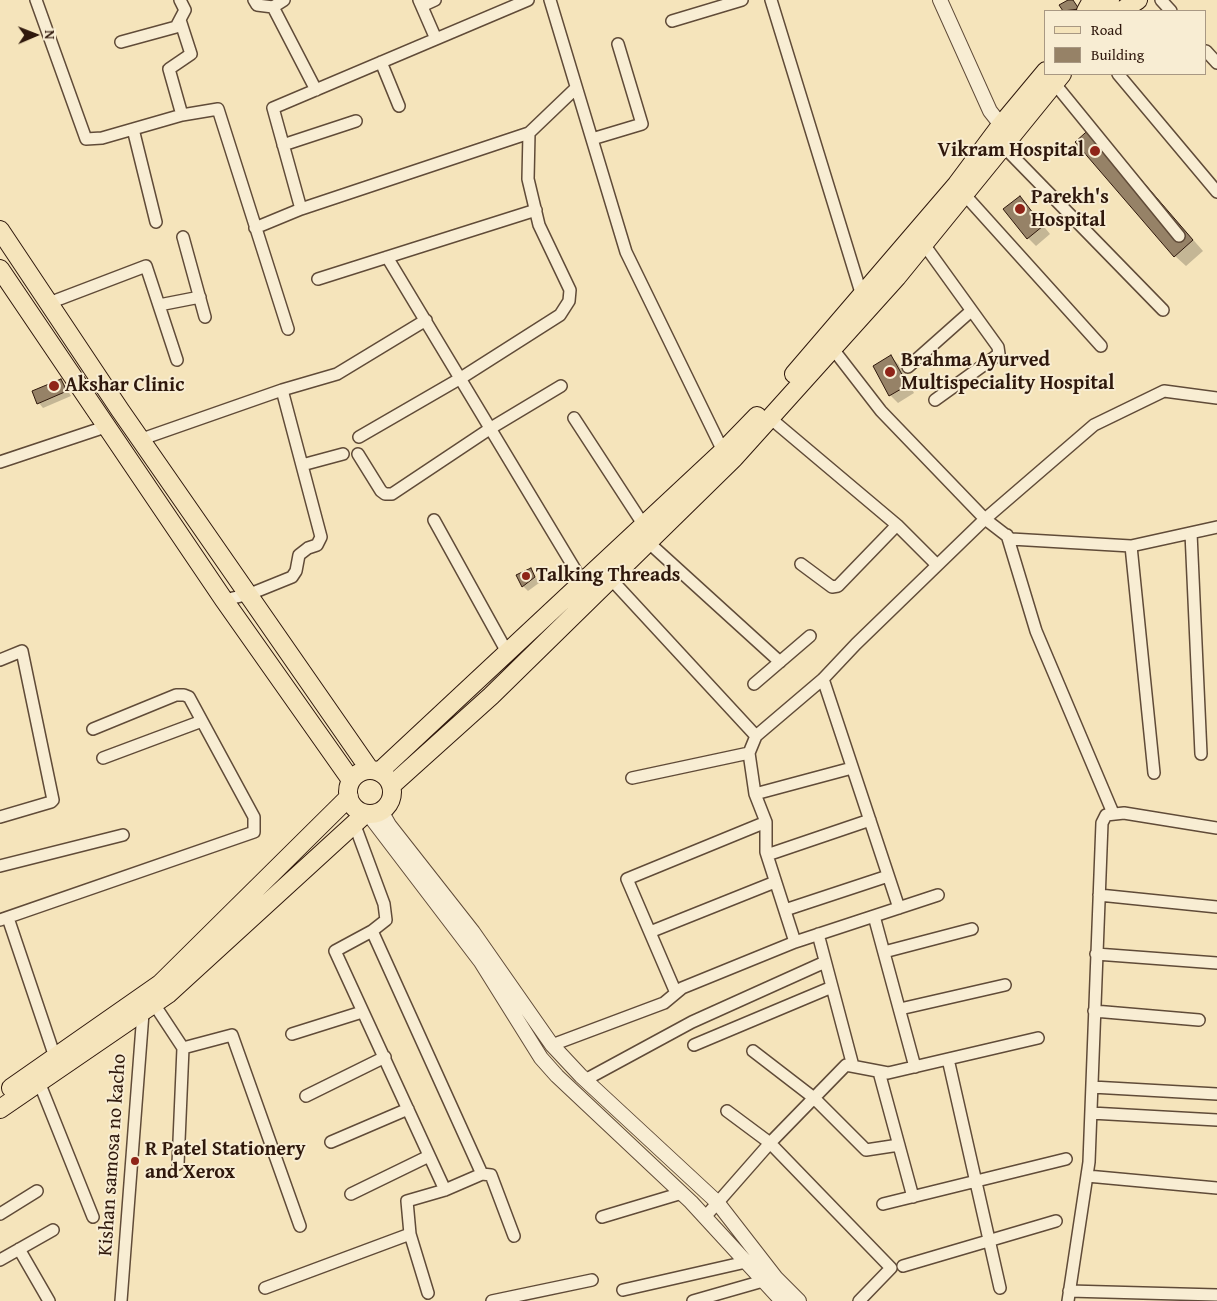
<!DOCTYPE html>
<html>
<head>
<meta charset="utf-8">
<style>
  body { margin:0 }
  #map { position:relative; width:1217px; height:1301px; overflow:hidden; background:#f5e4bb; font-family:"Gentium Book Plus",serif }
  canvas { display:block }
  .legend { position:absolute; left:1044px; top:10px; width:162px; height:65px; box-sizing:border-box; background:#f8edd3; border:1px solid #a89883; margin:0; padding:6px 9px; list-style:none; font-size:15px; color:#2f180c }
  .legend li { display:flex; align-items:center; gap:10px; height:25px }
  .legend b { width:25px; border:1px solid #a89883 }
  .north { position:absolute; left:10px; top:10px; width:50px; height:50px; -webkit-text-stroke:4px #f8edd3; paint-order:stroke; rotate:89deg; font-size:14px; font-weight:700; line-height:20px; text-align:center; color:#2f180c }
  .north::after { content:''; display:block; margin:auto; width:18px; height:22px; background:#2f180c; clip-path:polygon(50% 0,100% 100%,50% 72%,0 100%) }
</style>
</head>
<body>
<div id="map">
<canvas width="1217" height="1301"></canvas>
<ul class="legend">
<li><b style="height:6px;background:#f5e4bb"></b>Road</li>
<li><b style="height:14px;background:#968267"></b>Building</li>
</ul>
<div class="north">N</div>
</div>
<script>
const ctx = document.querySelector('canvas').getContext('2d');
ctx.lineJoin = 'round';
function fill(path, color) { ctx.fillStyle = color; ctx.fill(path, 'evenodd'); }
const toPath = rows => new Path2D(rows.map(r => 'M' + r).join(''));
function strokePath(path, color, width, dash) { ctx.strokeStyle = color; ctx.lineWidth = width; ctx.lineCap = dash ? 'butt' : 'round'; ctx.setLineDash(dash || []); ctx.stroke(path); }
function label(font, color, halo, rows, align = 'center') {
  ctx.font = font + ' "Gentium Book Plus",serif'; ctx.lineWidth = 4; ctx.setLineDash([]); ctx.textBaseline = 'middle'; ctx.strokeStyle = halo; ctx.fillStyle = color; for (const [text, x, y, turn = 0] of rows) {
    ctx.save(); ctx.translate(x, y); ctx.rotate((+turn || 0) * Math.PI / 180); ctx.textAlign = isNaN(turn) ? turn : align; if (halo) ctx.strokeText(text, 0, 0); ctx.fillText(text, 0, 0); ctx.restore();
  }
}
fill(toPath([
  [1071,0,1076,4,1081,11,1064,11,1061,6],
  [1104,138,1203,251,1186,266,1175,256],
  [1020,197,1050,234,1036,246,1028,238],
  [891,357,899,365,914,393,898,403,890,395],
  [61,380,71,396,43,408,39,403],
  [531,569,539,583,528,591,523,586]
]), '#0003');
const building = toPath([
  [1068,0,1073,0,1079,9,1063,11,1059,5,1068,0],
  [1094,125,1193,240,1174,257,1075,142,1094,125],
  [1020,196,1043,226,1027,239,1003,209,1020,196],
  [891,355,908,385,889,396,873,366,891,355],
  [61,379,67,391,37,404,32,391,61,379],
  [531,568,535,577,522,587,516,575,531,568]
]);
fill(building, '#968267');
strokePath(building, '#2f180c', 1);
const minor = toPath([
  [36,0,86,139,102,138,182,115,218,109,288,329],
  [254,0,257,5,273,7,284,0],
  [419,0,436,39],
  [528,0,273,108,301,209,529,133,576,88],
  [550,0,626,252,723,451],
  [771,0,862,296],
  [1161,0,1171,11],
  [422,6,435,0],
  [273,7,316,90],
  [180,20,191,54,169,69,182,115],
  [672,21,742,0],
  [121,42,176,27,185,10,180,0],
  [1206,51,1217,63],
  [381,62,399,106],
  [1118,74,1217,192],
  [1055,84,1179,236],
  [133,129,156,222],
  [592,139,642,124,618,44],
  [283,145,356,121],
  [1003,146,1163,310],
  [964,194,1101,346],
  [255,228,301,209],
  [183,237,205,317],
  [923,243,998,347,999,354,935,400],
  [387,257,582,581],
  [318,279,536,210],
  [49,303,146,266,177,360],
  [159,305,200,297],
  [833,349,881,411,985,519,1011,539,1131,546,1217,527],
  [908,367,971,311],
  [574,418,643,524],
  [770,418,897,525,937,565],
  [359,437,461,378,560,315,569,301,570,290,539,225,528,179,529,133],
  [142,439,282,390,337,374,426,320],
  [358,454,381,491,385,494,392,494,491,428,561,386],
  [0,462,108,426],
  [302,465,343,454],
  [434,520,507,652],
  [1191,533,1201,754],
  [1007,535,1036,631,1113,813],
  [648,542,780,662],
  [1131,546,1154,773],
  [801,564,832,587,838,586,897,525],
  [610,578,756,736,749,753,755,794,766,822,766,852,795,942],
  [224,600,250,594,292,577,296,571,299,555,308,548,317,545,321,537,282,390],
  [0,660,22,651,53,800,51,802,0,817],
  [823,679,899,908],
  [754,684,810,636],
  [756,736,823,679,856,644,985,519,1094,425,1164,391,1217,398],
  [103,758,202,721],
  [632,778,749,753],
  [755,794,852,768],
  [354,823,384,904,386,920,372,931,335,951,445,1190],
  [767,855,870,820],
  [0,866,123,835],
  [1099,895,1217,907],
  [785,910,888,876],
  [874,916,915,1067],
  [8,918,57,1063],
  [0,920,254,832,254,817,189,697,184,695,176,695,93,729],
  [372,931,482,1174],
  [650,932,775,882],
  [818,934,853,1066],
  [884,952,972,929],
  [1096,954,1217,963],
  [676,993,627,879,766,822],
  [154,1004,183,1048,232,1035,300,1226],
  [900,1009,1005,985],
  [1094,1011,1199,1020],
  [292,1034,362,1012],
  [552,1045,664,1003,682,988,795,942,938,895],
  [694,1045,832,987],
  [753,1051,814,1098,866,1150,899,1145],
  [948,1059,1000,1288],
  [879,1072,913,1197],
  [585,1080,692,1022,825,962],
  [39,1082,93,1217],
  [1092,1087,1217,1094],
  [306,1096,385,1057],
  [727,1111,770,1143,891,1268,859,1301],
  [1091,1113,1217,1120],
  [331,1142,408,1109],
  [178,1164,183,1048],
  [1087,1176,1217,1188],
  [351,1194,429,1156],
  [883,1204,1066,1159],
  [0,1214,37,1191],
  [602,1217,682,1193],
  [705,1217,770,1143,846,1065,888,1073,1038,1038],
  [410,1234,428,1293],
  [19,1249,49,1301],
  [0,1260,53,1230],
  [903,1266,1056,1221],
  [265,1288,410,1234,407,1201,445,1190,482,1174,491,1175,514,1236],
  [623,1290,746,1262],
  [1069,1291,1217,1295],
  [121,1301,143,1013],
  [492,1301,592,1280],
  [693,1301,763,1281],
  [1068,1301,1089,1162,1102,823,1106,815,1124,813,1217,828]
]);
const tertiary = toPath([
  [940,0,990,111,1001,125],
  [381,811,389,825,473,932,552,1045,581,1076,717,1202,776,1278,799,1301],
  [369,815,481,962,541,1058,557,1076,691,1202,782,1301]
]);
const primary = toPath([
  [1086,11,1092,0],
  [1103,11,1110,0],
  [1121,11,1138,0],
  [0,230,120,410,370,770],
  [0,269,224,600,351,780],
  [794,374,957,184,1001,125,1046,71],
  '348 792a22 22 0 1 1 44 0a22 22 0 1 1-44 0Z',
  [379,772,723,451,757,416],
  [392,785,491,696,734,458,897,277,1062,74],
  [11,1088,160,984,349,797],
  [0,1109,168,994,365,814]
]);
strokePath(minor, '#604b38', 14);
strokePath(tertiary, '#604b38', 16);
strokePath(primary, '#2f180c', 20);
strokePath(minor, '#f8edd3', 11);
strokePath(tertiary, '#f8edd3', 14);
strokePath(primary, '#f5e4bb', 18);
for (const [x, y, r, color] of [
  [1095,151,6,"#8f2418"],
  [1020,209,6,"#8f2418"],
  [890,372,6,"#8f2418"],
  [54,386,6,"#8f2418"],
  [526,576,5,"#8f2418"],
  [135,1161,5,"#8f2418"]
]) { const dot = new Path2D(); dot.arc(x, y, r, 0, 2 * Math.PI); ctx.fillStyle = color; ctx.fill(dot); strokePath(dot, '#f8edd3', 2); }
label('bold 20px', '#2f180c', '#f8edd3', [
  ["Vikram Hospital",1084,151,"right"],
  ["Parekh's",1031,198],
  ["Hospital",1031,221],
  ["Brahma Ayurved",901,361],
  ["Multispeciality Hospital",901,384],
  ["Akshar Clinic",65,386],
  ["Talking Threads",536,576],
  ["R Patel Stationery",145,1150],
  ["and Xerox",145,1173]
], 'left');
label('20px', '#2f180c', '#f8edd3', [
  ["Kishan samosa no kacho",113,1155,-86]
]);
</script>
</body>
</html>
